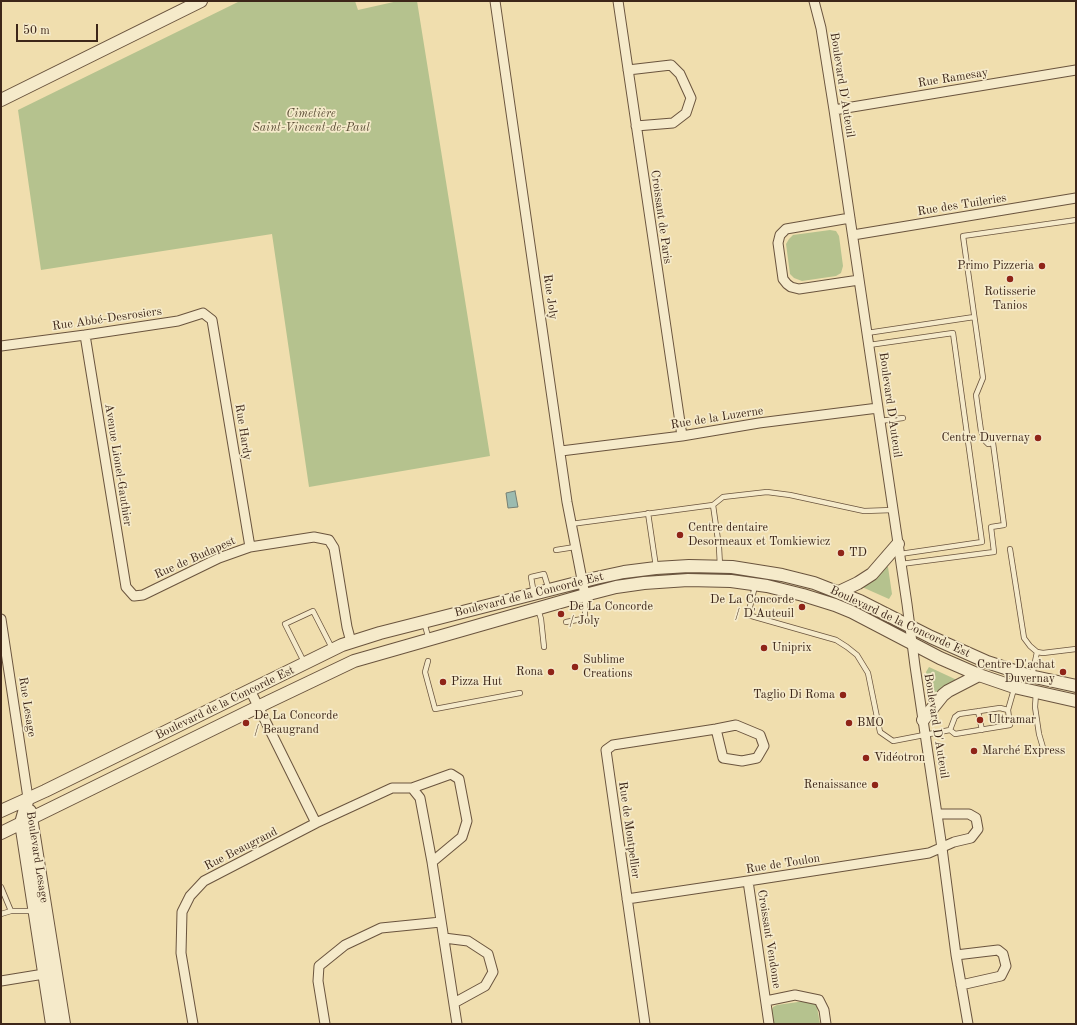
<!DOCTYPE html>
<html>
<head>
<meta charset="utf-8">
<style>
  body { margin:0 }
  #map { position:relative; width:1077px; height:1025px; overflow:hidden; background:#f0deae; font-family:"Old Standard TT",serif }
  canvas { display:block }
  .frame { position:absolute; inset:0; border:2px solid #3d2619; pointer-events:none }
  .scale { position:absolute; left:16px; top:24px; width:82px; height:18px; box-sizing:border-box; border:2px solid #3d2619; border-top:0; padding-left:5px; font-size:12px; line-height:14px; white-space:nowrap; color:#3d2619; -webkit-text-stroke:3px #f5eaca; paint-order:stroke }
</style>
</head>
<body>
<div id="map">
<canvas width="1077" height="1025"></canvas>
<div class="frame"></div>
<div class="scale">50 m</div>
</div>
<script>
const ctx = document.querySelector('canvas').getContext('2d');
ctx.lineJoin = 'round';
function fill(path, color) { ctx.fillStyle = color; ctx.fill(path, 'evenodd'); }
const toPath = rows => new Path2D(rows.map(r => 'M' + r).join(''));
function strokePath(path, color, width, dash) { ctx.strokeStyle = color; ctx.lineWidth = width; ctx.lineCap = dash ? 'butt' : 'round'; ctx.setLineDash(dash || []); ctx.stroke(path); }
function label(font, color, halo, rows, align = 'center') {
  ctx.font = font + ' "Old Standard TT",serif'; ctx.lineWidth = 3.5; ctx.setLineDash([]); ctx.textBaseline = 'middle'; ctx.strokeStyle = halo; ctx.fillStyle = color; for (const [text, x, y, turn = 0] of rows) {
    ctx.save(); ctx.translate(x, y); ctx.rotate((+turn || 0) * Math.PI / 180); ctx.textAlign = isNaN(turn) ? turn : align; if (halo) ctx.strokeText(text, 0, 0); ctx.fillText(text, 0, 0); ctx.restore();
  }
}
fill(toPath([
  [240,1,355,1,358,10,398,1,417,1,490,456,309,487,272,234,41,270,18,110],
  [830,230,836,231,839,236,843,266,841,273,836,276,802,281,794,278,790,274,786,244,789,239,793,235],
  [886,567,888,567,892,594,889,599,862,587],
  [929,667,957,680,933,699,931,698,926,672],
  [805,1001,815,1003,817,1007,820,1024,773,1024,771,1012,773,1007,777,1005]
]), '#b5c28e');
const water = toPath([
  [515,491,518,507,508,508,506,493,515,491]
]);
fill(water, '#9bbbb0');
strokePath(water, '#757f74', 1);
const service = toPath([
  [867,333,974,317],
  [869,345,953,333,982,542,900,554],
  [880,421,903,418],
  [713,505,723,497,767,492,790,495,864,511,893,510],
  [648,513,656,567],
  [571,524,713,505,719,547,720,566],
  [1010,549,1024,638,1030,646,1037,652],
  [556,550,575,547],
  [901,564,994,552,991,527,1004,525,993,443,988,444,986,442,981,431,976,395,983,378,963,236,1076,220],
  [755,586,748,615,836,640,847,647,857,655,868,673,880,732,893,741,950,730,955,734,1010,725,1008,710,1014,689],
  [534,594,531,577,544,574,549,590],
  [538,609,541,619,544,647],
  [424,622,429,640],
  [566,622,582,619,585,617,585,597],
  [428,661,425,672,435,709,520,693],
  [305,664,285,624,313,611,332,648],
  [1032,676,1037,652,1043,653,1076,649],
  [1036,693,1035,707,1039,734,1044,751],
  [978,711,982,730],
  [950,730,955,717,959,714,1000,708,1008,710],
  [1,887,11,911],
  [1,914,11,911,33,911]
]);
const minor = toPath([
  [495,1,567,502,585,595],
  [618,1,682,436],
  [814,1,821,28,834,110,907,604,915,666,942,848,956,955,968,1024],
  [628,70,671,65,680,74,691,98,686,113,673,123,636,126],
  [834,110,1076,70],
  [850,218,786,229,780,235,778,243,783,279,787,284,791,287,799,289,859,280],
  [853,235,1076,198],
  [85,335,126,587,134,596,143,595,219,558,250,547,314,537,329,540,334,548,347,627,351,642],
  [1,346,85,335,178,321,203,313,212,320,250,547],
  [561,451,682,436,759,423,878,408],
  [1,619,28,798],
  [250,690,316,823],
  [412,788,420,798,432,862,457,1024],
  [748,881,769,1024],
  [627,899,748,881,929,853,954,842,971,838,978,829,976,818,969,814,937,814],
  [444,938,468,941,488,954,493,972,485,986,454,1003],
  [956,955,998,950,1003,954,1006,966,1001,976,961,985],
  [1,981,50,973],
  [766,1001,795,995,819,1000,824,1010,826,1024],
  [193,1024,181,953,182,912,190,896,204,881,316,823,392,788,412,788,451,774,459,779,467,821,462,837,432,862],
  [325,1024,318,981,319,966,345,945,381,928,441,922],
  [645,1024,606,750,613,745,716,729,736,725,760,735,764,746,757,758,742,761,723,758,716,729]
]);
const tertiary = toPath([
  [1,100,201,1],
  [839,592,858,583,872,574,898,544],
  [923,720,943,695,948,691,979,675],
  [28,798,21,823,52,1024],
  [1,811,45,791,342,645,380,633,596,578,624,572,656,568,689,566,732,567,782,575,814,583,860,601,931,637,987,662,1030,676,1076,686],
  [30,811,64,1024],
  [1,833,268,702,354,661,585,595,616,587,644,583,688,580,731,581,767,586,803,595,835,605,852,612,940,658,979,675,1014,687,1076,701]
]);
strokePath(service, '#6a543e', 6);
strokePath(minor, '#6a543e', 11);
strokePath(tertiary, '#6a543e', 14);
strokePath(service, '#f5eaca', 4.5);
strokePath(minor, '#f5eaca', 9);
strokePath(tertiary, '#f5eaca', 12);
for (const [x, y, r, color] of [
  [1042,266,4,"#8f2418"],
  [1010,279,4,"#8f2418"],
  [1038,438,4,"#8f2418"],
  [680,535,4,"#8f2418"],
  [841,553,4,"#8f2418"],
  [802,607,4,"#8f2418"],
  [561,614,4,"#8f2418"],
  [764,648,4,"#8f2418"],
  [575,667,4,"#8f2418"],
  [551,672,4,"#8f2418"],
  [1063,672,4,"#8f2418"],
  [443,682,4,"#8f2418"],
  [843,695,4,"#8f2418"],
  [980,720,4,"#8f2418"],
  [246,723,4,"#8f2418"],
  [849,723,4,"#8f2418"],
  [974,751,4,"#8f2418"],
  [866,758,4,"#8f2418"],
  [875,785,4,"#8f2418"]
]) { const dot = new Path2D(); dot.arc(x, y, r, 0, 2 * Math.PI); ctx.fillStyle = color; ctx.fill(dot); strokePath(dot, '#f5eaca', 1.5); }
label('12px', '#3d2619', '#f5eaca', [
  ["Rue Ramesay",953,78,-9],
  ["Boulevard D'Auteuil",842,85,81],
  ["Rue des Tuileries",962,205,-9],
  ["Croissant de Paris",661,217,82],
  ["Rue Joly",550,297,82],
  ["Rue Abbé-Desrosiers",107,319,-8],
  ["Boulevard D'Auteuil",890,405,82],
  ["Rue de la Luzerne",717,418,-9],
  ["Rue Hardy",243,432,81],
  ["Avenue Lionel-Gauthier",118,465,81],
  ["Rue de Budapest",195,558,-24],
  ["Boulevard de la Concorde Est",529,595,-14],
  ["Boulevard de la Concorde Est",900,622,25],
  ["Boulevard de la Concorde Est",225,703,-26],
  ["Rue Lesage",27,707,81],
  ["Boulevard D'Auteuil",936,726,81],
  ["Rue de Montpellier",629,830,82],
  ["Rue Beaugrand",241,849,-27],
  ["Boulevard Lesage",37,857,81],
  ["Rue de Toulon",783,864,-9],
  ["Croissant Vendome",769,939,81]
]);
label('italic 12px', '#5b4d36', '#f5eaca', [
  ["Cimetière",311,114],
  ["Saint-Vincent-de-Paul",311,128]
]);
label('12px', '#3d2619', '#f5eaca', [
  ["Primo Pizzeria",1034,266,"right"],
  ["Rotisserie",1010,292,"center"],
  ["Tanios",1010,306,"center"],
  ["Centre Duvernay",1030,438,"right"],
  ["Centre dentaire",688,528],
  ["Desormeaux et Tomkiewicz",688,542],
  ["TD",849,553],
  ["De La Concorde",794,600,"right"],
  ["/ D'Auteuil",794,614,"right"],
  ["De La Concorde",569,607],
  ["/ Joly",569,621],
  ["Uniprix",772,648],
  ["Sublime",583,660],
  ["Creations",583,674],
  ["Centre D'achat",1055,665,"right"],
  ["Duvernay",1055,679,"right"],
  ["Rona",543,672,"right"],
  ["Pizza Hut",451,682],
  ["Taglio Di Roma",835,695,"right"],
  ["De La Concorde",254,716],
  ["/ Beaugrand",254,730],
  ["Ultramar",988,720],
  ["BMO",857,723],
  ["Marché Express",982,751],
  ["Vidéotron",874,758],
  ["Renaissance",867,785,"right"]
], 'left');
</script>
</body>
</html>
